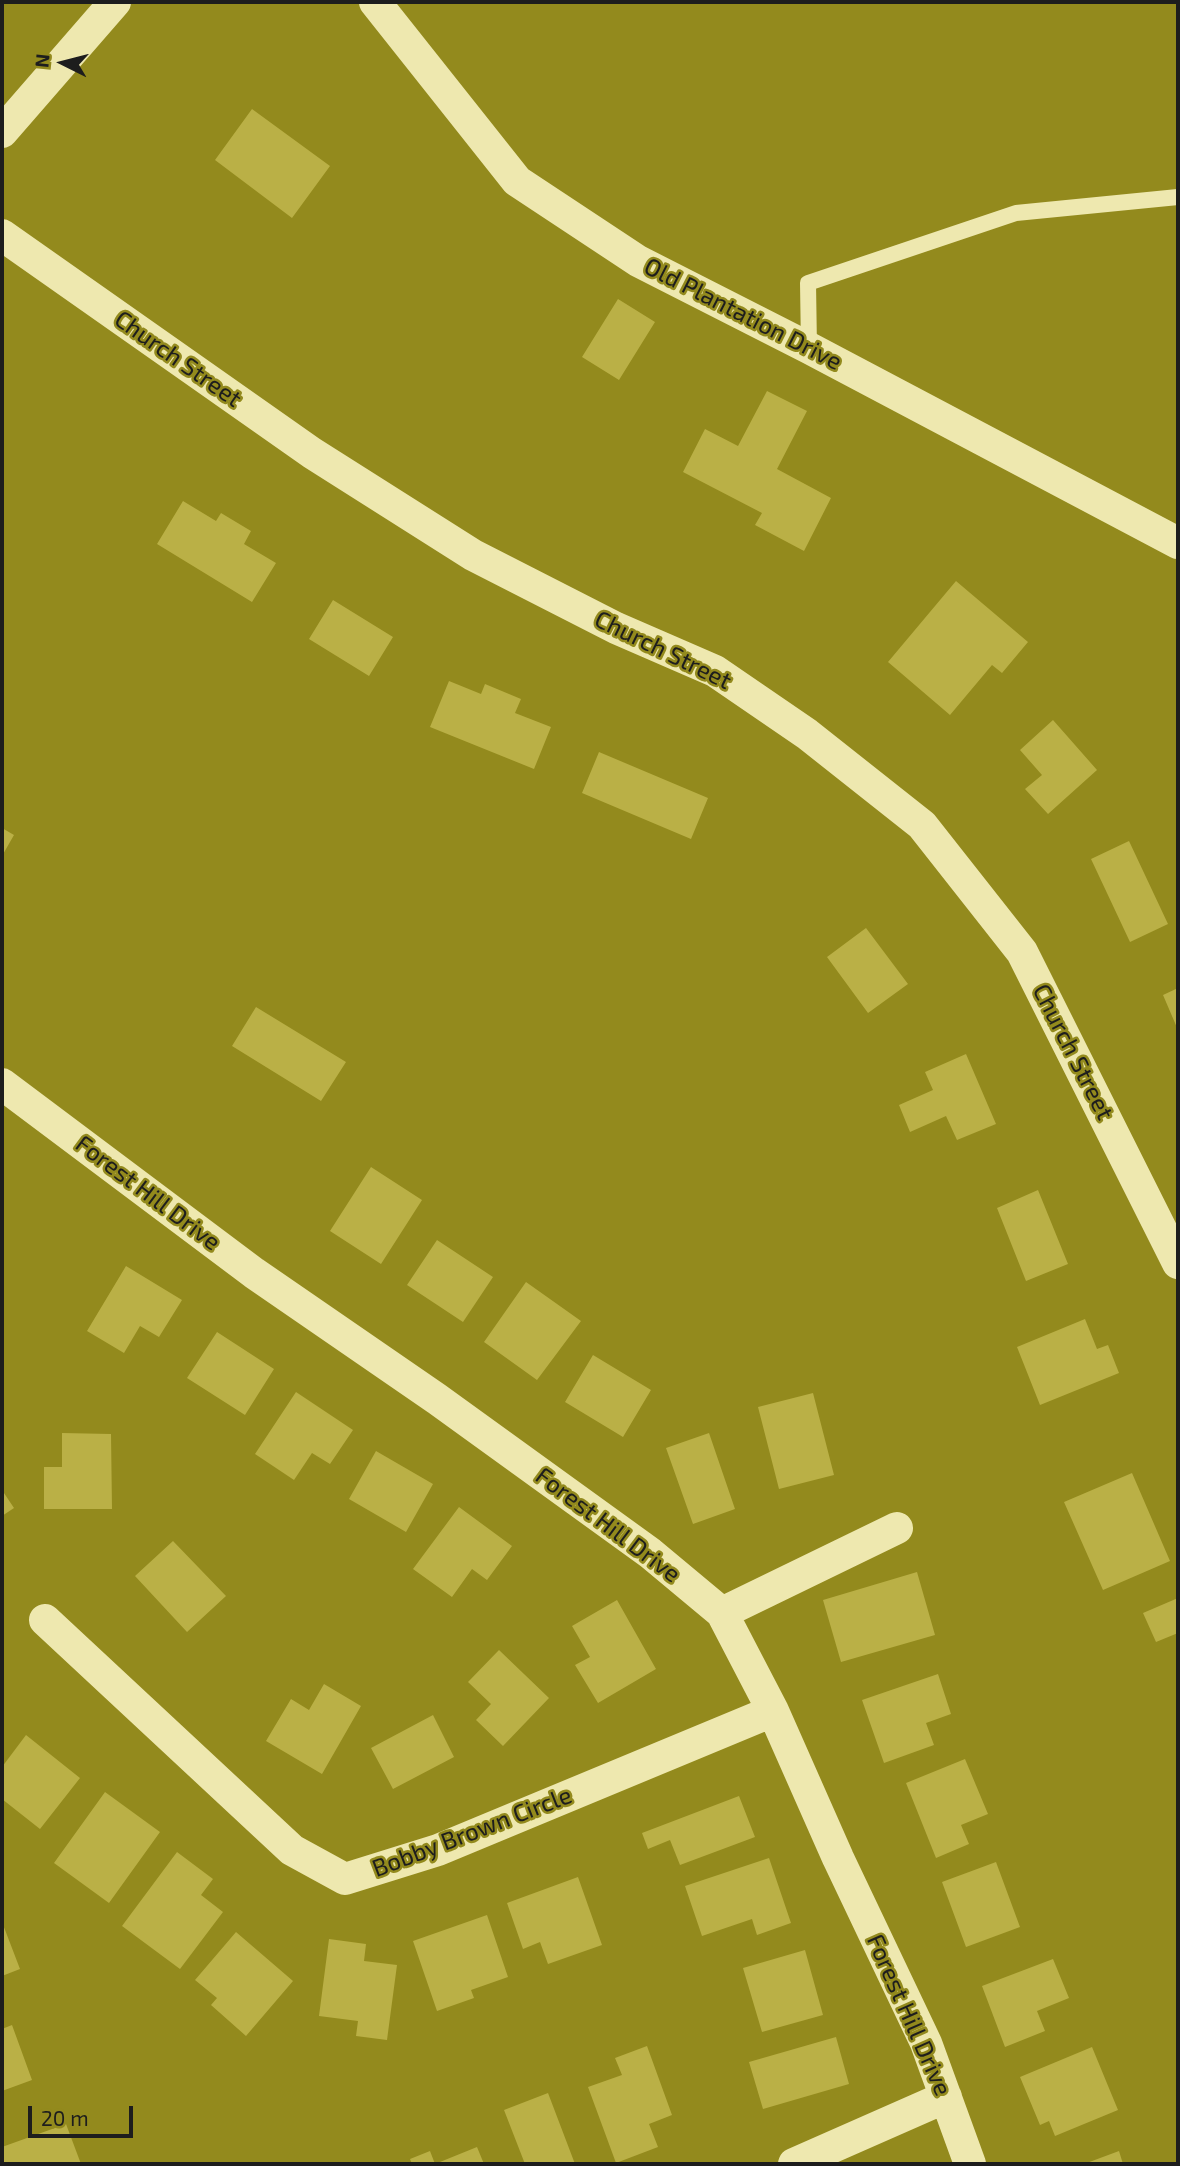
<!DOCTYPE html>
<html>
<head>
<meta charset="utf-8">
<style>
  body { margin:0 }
  #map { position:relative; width:1180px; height:2166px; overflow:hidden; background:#938a1d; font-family:"Exo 2",sans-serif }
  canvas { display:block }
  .frame { position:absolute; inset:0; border:4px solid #1d1d1d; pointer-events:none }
  .north { position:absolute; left:28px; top:28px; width:70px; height:70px; -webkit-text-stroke:5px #938a1d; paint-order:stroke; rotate:276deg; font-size:19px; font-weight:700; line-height:28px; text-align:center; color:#1d1d1d }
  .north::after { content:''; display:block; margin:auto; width:24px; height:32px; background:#1d1d1d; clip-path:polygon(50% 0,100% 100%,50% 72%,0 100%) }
  .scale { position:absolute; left:28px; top:2106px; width:105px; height:32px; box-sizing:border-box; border:4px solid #1d1d1d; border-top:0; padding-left:9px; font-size:21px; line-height:24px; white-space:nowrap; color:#1d1d1d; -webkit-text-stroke:5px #938a1d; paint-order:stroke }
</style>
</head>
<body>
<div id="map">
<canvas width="1180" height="2166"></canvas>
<div class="frame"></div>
<div class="north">N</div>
<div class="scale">20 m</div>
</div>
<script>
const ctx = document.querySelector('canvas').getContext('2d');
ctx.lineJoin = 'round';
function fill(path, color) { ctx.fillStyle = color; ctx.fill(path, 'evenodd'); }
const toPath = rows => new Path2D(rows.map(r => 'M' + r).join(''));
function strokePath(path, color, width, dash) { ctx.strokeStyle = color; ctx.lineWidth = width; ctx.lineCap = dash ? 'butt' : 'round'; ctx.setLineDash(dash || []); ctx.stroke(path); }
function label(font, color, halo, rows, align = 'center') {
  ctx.font = font + ' "Exo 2",sans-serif'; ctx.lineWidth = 5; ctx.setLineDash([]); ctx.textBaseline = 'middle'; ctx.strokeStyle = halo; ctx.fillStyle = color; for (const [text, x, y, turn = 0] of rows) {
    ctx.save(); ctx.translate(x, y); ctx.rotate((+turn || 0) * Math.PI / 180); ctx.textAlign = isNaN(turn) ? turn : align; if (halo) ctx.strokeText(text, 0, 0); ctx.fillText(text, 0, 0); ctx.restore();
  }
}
fill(toPath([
  [252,109,330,166,292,218,215,160],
  [618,299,655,322,619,380,582,357],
  [767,391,807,411,777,469,831,498,804,551,755,525,762,513,683,472,705,429,738,446],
  [183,501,216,521,221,513,251,531,244,544,276,563,252,602,157,544],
  [956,581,1028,642,1002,673,992,665,950,715,888,662],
  [333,600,393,637,369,676,309,639],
  [449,681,481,694,485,684,521,699,515,713,551,727,534,769,430,727],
  [1053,720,1097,770,1048,814,1025,789,1042,775,1020,750],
  [599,752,708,798,691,839,582,793],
  [2,828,14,835,2,856],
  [1129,841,1168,924,1130,942,1091,859],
  [866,928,908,984,868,1013,827,957],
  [1178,988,1178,1030,1163,995],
  [256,1007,346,1062,321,1101,232,1046],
  [966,1054,996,1124,957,1140,946,1116,910,1132,899,1105,933,1090,925,1072],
  [371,1167,422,1200,381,1264,330,1231],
  [1038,1190,1068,1264,1026,1281,997,1208],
  [437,1240,493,1277,463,1322,407,1285],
  [126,1266,182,1300,159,1337,140,1326,124,1353,87,1331],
  [526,1282,581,1321,537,1380,484,1342],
  [1085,1319,1097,1349,1108,1345,1119,1373,1040,1405,1017,1347],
  [217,1332,274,1369,245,1415,187,1378],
  [593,1355,651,1390,623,1437,565,1402],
  [296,1392,353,1430,330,1464,312,1453,294,1480,255,1454],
  [813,1393,834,1475,779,1489,758,1407],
  [62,1433,111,1434,112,1509,44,1509,44,1467,62,1467],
  [709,1433,735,1509,693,1524,666,1448],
  [376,1451,433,1484,406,1532,349,1499],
  [1132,1473,1170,1561,1103,1590,1064,1502],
  [2,1490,14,1508,2,1516],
  [459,1507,512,1546,487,1580,472,1569,452,1597,413,1569],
  [173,1541,226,1596,187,1632,135,1576],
  [917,1572,935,1635,841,1662,823,1600],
  [1178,1598,1178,1633,1156,1642,1143,1613],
  [617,1600,656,1669,598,1703,575,1665,590,1657,572,1626],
  [499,1650,549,1698,503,1746,476,1720,491,1704,468,1682],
  [938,1674,951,1714,926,1723,934,1745,884,1763,862,1700],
  [324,1684,361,1706,322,1774,266,1741,291,1699,309,1710],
  [433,1715,454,1757,393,1789,371,1748],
  [26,1735,80,1778,40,1829,2,1799,2,1767],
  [965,1759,988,1814,961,1825,969,1844,936,1858,906,1783],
  [105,1792,160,1832,109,1903,54,1863],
  [739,1796,755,1837,680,1865,670,1840,648,1849,642,1833],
  [177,1852,213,1879,201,1895,223,1912,180,1969,122,1926],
  [769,1858,791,1923,757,1935,752,1919,702,1936,685,1886],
  [996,1862,1020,1927,966,1947,942,1882],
  [578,1877,602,1945,548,1964,540,1942,523,1949,507,1903],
  [487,1915,508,1977,471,1990,474,1998,437,2011,413,1941],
  [2,1922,20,1969,2,1976],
  [236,1932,293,1981,246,2036,211,2005,217,1998,195,1980],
  [329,1939,366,1944,364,1961,397,1965,387,2040,356,2036,358,2021,319,2016],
  [805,1950,823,2015,762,2032,743,1968],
  [1053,1959,1069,1998,1037,2011,1045,2031,1005,2047,982,1986],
  [12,2025,32,2080,2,2091,2,2029],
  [836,2037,849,2084,763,2109,749,2062],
  [647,2046,672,2115,649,2124,658,2147,616,2163,588,2087,622,2075,615,2058],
  [1092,2047,1118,2110,1055,2136,1049,2121,1040,2125,1020,2077],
  [548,2093,575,2164,525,2164,504,2110],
  [66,2124,81,2164,2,2164,2,2147],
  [477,2147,484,2164,412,2164,410,2159,430,2151,435,2164],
  [1119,2151,1123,2164,1084,2164]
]), '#bab046');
strokePath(toPath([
  [809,348,808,283,1016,213,1178,197]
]), '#eee8af', 16);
strokePath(toPath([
  [375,2,517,181,638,261,809,348,1178,543],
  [2,132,115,2],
  [2,235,312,453,473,555,616,628,715,671,807,734,922,825,1022,952,1178,1263],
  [2,1084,254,1273,437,1399,650,1553,722,1613,773,1711,838,1858,926,2043,970,2164],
  [722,1613,897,1528],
  [45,1620,292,1850,345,1879,438,1850,773,1711],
  [794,2164,946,2097]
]), '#eee8af', 32);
label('24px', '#1d1d1d', '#938a1d', [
  ["Old Plantation Drive",743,314,27],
  ["Church Street",178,359,35],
  ["Church Street",663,650,26],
  ["Church Street",1073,1052,63],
  ["Forest Hill Drive",148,1193,37],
  ["Forest Hill Drive",608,1525,37],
  ["Bobby Brown Circle",472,1832,-21],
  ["Forest Hill Drive",909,2015,66]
]);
</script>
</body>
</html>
